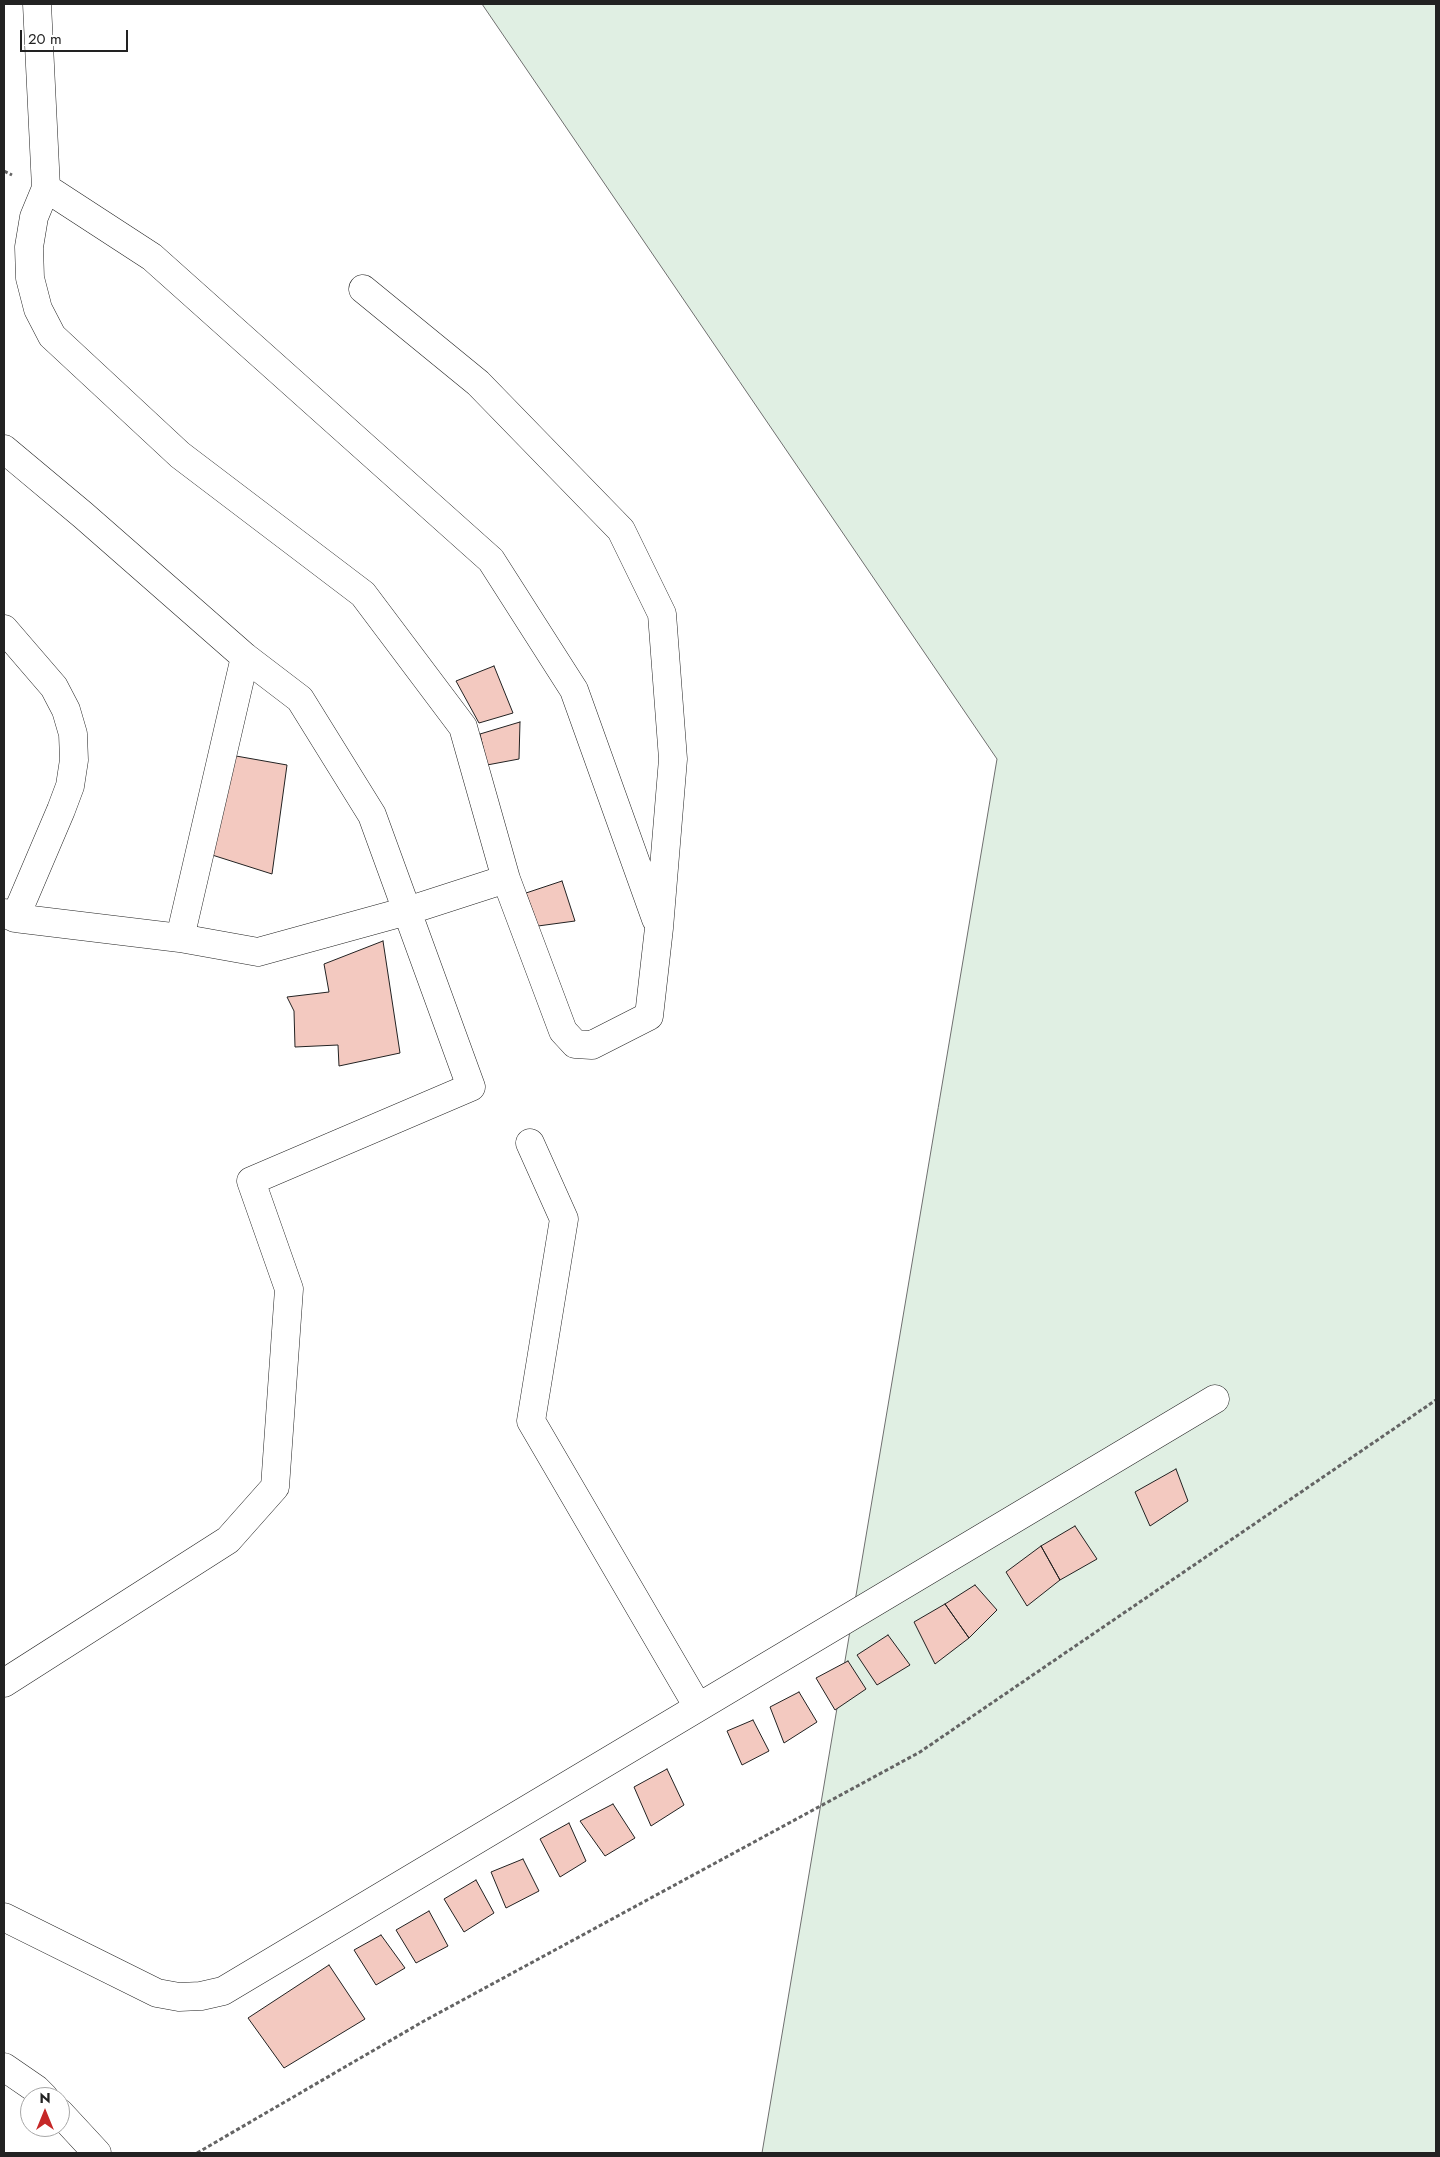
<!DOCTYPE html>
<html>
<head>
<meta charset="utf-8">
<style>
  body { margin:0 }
  #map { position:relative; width:1440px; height:2157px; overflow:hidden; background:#fff; font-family:Jost,sans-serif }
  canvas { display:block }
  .frame { position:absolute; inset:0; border:5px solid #222; pointer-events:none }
  .north { position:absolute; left:20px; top:2087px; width:50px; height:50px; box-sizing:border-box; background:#fff; border:1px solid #a7a7a7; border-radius:50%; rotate:0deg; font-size:14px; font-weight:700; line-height:20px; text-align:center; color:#222 }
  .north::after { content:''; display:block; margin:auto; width:18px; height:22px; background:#c62828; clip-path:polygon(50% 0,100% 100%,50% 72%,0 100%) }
  .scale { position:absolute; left:20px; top:30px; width:108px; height:22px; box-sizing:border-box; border:2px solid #222; border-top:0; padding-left:6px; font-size:15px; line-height:18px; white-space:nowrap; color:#222; -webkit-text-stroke:4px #fff; paint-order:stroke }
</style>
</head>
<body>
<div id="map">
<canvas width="1440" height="2157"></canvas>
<div class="frame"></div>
<div class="north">N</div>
<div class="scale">20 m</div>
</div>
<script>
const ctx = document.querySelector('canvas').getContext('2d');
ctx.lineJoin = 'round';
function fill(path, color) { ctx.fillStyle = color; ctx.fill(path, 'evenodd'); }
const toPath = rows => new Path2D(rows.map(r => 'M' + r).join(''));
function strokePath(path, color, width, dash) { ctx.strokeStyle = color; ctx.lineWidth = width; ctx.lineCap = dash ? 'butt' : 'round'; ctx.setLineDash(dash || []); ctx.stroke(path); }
const green = toPath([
  [482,4,1436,4,1436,2153,762,2153,997,759,482,4]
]);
fill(green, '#e0efe3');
strokePath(green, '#6f6f6f', 1);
const building = toPath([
  [494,666,513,713,479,723,456,681,494,666],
  [520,722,519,759,487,765,480,734,520,722],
  [236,756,287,765,272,874,209,854,236,756],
  [562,881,575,921,538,926,526,893,562,881],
  [383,941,400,1053,339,1066,338,1045,295,1047,294,1011,287,997,329,992,324,964,383,941],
  [1176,1469,1188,1501,1150,1526,1135,1492,1176,1469],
  [1075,1526,1097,1559,1060,1580,1041,1546,1075,1526],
  [1041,1546,1060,1580,1027,1606,1006,1572,1041,1546],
  [975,1585,997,1610,969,1638,945,1604,975,1585],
  [945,1604,969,1638,935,1664,914,1622,945,1604],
  [888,1635,910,1665,877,1685,857,1655,888,1635],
  [848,1661,866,1689,835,1710,816,1678,848,1661],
  [799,1692,817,1722,784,1743,770,1707,799,1692],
  [753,1720,769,1751,742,1765,727,1731,753,1720],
  [667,1769,684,1805,651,1826,634,1787,667,1769],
  [613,1804,635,1838,605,1856,580,1821,613,1804],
  [569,1823,586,1861,560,1877,540,1839,569,1823],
  [523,1859,539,1891,506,1908,491,1872,523,1859],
  [476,1880,494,1913,464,1932,444,1899,476,1880],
  [429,1911,448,1946,416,1963,396,1930,429,1911],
  [381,1935,405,1968,376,1985,354,1950,381,1935],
  [329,1965,365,2019,284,2068,248,2018,329,1965]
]);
fill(building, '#f3c9c0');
strokePath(building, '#222', 1);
const street = toPath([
  [37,4,46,188,34,217,29,247,30,278,38,309,52,336,180,455,363,594,463,727,506,879,563,1031,575,1044,592,1045,649,1016,659,928,673,759,662,614,621,530,478,383,363,289],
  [46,188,152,257,491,560,574,690,656,919],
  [4,449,83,515,245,657,300,699,372,815,471,1087,251,1181,289,1289,275,1487,228,1540,4,1683],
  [4,629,54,687,66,710,73,734,74,760,70,786,61,810,15,918],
  [4,913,15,918,180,938,258,952,407,911,506,879],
  [180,938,245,657],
  [530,1143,564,1219,531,1421,698,1707],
  [4,1917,157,1993,179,1997,201,1996,223,1991,1215,1399]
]);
const secondary = toPath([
  [4,2067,36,2089,44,2097],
  [60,2113,97,2153]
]);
strokePath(street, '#222', 29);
strokePath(secondary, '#222', 29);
strokePath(toPath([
  [4,171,12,175],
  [197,2153,424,2021,920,1752,1436,1400]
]), '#646464', 3, [4, 2.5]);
strokePath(street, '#fff', 28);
strokePath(secondary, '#fff', 28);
</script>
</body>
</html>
